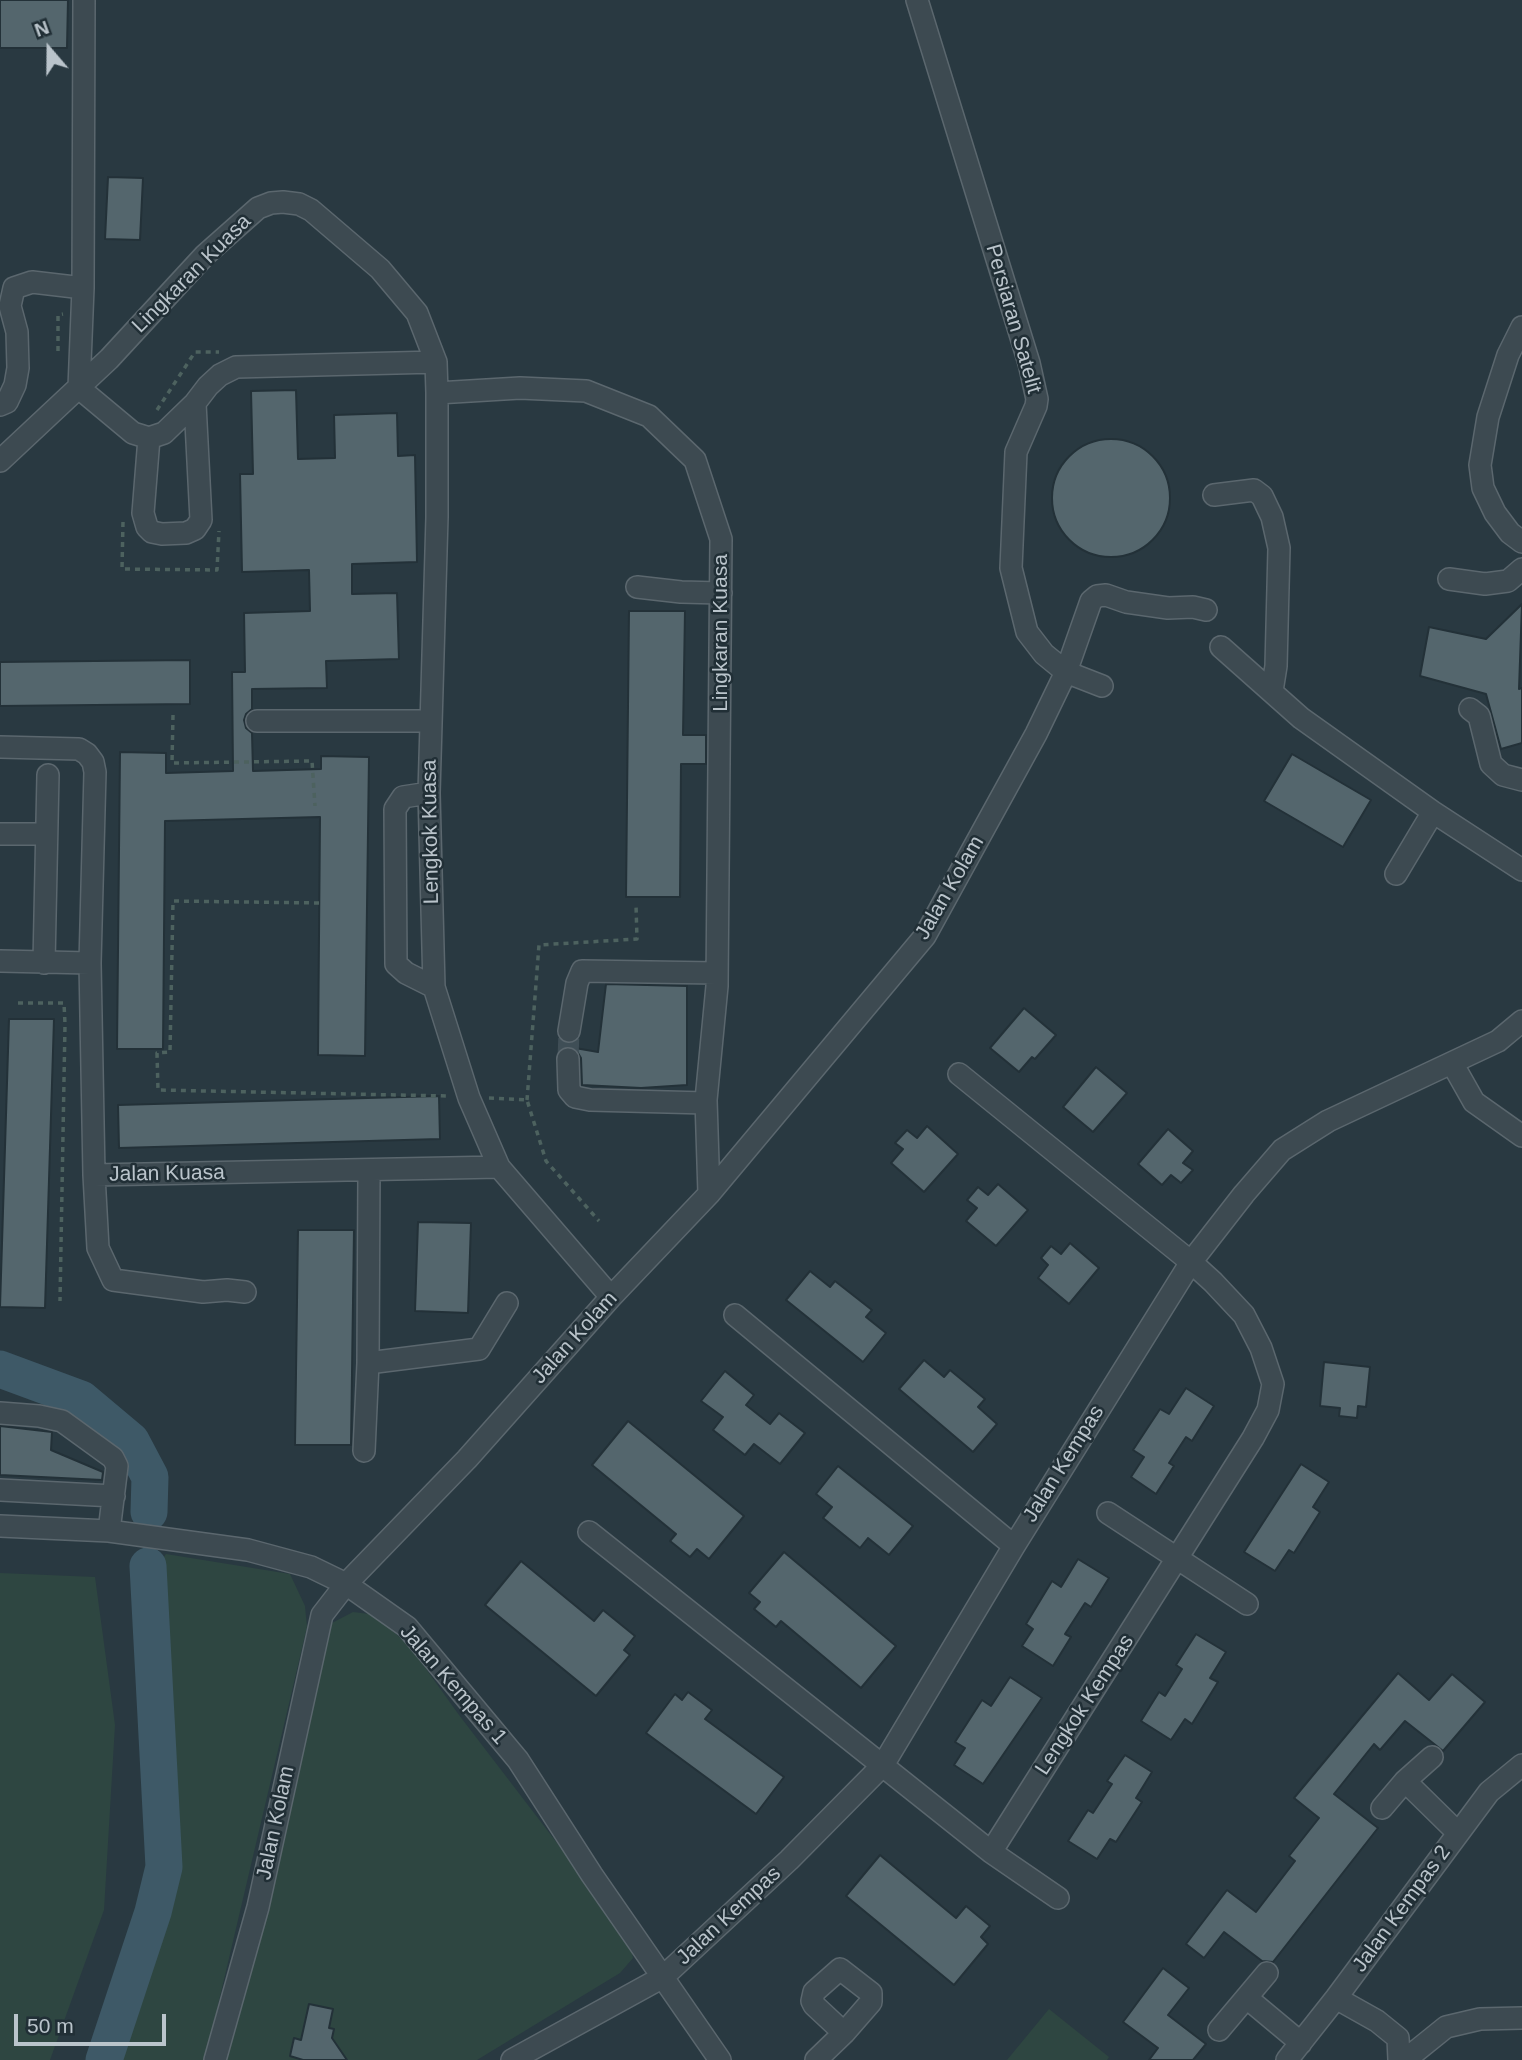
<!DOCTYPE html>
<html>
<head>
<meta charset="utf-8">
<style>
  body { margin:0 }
  #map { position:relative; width:1522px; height:2060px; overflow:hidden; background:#293941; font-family:Arial,sans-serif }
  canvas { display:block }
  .north { position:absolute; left:14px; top:14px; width:70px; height:70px; -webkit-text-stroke:5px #212f36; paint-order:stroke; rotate:340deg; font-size:19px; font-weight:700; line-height:28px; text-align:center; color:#bac4cb }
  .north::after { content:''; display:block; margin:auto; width:24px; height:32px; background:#bac4cb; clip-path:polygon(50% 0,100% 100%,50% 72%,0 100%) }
  .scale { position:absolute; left:14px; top:2014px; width:152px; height:32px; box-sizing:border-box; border:4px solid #bac4cb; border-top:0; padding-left:9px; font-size:21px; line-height:24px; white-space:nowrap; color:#bac4cb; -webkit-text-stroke:5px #212f36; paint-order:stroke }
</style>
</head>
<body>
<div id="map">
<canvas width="1522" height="2060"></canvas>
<div class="north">N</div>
<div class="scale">50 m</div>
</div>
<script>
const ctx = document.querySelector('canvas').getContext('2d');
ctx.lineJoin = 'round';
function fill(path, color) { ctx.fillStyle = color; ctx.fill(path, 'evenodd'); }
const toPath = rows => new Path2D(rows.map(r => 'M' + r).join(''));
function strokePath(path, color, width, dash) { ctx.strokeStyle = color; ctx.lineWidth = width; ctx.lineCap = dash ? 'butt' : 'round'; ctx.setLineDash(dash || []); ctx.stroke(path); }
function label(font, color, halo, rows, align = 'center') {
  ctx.font = font + ' Arial,sans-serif'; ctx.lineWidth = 5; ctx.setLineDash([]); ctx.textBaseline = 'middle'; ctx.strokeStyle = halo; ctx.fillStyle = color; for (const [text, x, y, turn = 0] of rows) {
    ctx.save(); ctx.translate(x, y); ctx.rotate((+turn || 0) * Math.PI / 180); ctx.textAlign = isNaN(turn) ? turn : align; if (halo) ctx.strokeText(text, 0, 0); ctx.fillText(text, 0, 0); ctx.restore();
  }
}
fill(toPath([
  [166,1554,290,1574,305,1606,307,1627,205,2060,114,2060,174,1864,156,1568],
  [0,1573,95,1577,115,1725,104,1910,50,2060,0,2060],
  [353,1612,369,1614,381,1620,411,1648,459,1715,567,1856,631,1947,633,1958,620,1973,477,2060,224,2060,325,1645,332,1623],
  [1049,2009,1109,2057,1107,2060,1007,2060]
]), '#2e4641');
strokePath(toPath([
  [0,1369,81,1399,131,1441,150,1477,149,1512],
  [104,2060,153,1912,164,1867,148,1566]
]), '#3e5967', 37);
const building = toPath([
  [0,0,68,0,67,48,0,48,0,0],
  [108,177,143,178,140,240,105,239,108,177],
  [296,390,298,459,335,458,334,415,397,413,398,456,415,455,417,562,352,564,352,594,397,593,399,659,326,661,327,688,252,689,252,709,246,714,244,720,246,728,252,733,253,771,321,769,321,756,369,757,365,1056,318,1055,320,817,165,821,163,1049,117,1049,120,752,166,753,166,773,233,771,232,672,245,672,244,613,310,611,309,570,242,572,240,474,253,474,251,391,296,390],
  '1052 498a59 59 0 1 1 118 0a59 59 0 1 1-118 0Z',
  [1522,604,1519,689,1522,688,1522,743,1501,749,1486,694,1420,676,1429,627,1486,639,1522,604],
  [629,611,685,611,683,735,706,735,706,764,681,764,680,897,626,897,629,611],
  [190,660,190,704,0,706,0,662,190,660],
  [1292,754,1371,800,1343,847,1264,801,1292,754],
  [606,984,687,986,687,1085,641,1088,582,1085,581,1058,575,1048,598,1052,606,984],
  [1024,1008,1056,1035,1035,1059,1032,1057,1019,1072,990,1048,1024,1008],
  [9,1019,54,1019,45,1308,0,1307,9,1019],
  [1096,1067,1127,1093,1093,1132,1063,1107,1096,1067],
  [439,1096,440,1139,119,1148,118,1105,439,1096],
  [927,1126,958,1154,924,1192,891,1163,903,1149,895,1143,907,1130,917,1138,927,1126],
  [1168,1129,1193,1151,1183,1163,1193,1170,1181,1183,1171,1175,1162,1185,1138,1164,1168,1129],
  [998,1184,1028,1210,996,1246,966,1221,977,1208,967,1200,978,1187,988,1195,998,1184],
  [418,1222,471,1223,468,1313,415,1311,418,1222],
  [298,1230,354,1230,351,1445,295,1445,298,1230],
  [1070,1243,1099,1268,1069,1304,1038,1278,1048,1265,1041,1258,1051,1246,1061,1254,1070,1243],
  [810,1271,830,1287,835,1281,872,1310,866,1317,886,1333,863,1362,786,1300,810,1271],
  [924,1360,944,1377,950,1370,985,1399,978,1407,997,1424,973,1452,899,1389,924,1360],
  [1324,1362,1370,1367,1366,1407,1358,1406,1357,1418,1339,1416,1340,1408,1320,1406,1324,1362],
  [725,1371,754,1395,746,1405,770,1424,779,1413,805,1433,780,1464,754,1444,745,1455,713,1430,723,1417,701,1401,725,1371],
  [1186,1388,1214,1406,1192,1441,1186,1437,1169,1463,1174,1466,1156,1494,1131,1477,1144,1457,1133,1450,1160,1409,1169,1414,1186,1388],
  [628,1421,744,1516,709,1559,697,1549,690,1557,670,1541,676,1534,592,1465,628,1421],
  [0,1426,52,1432,51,1450,103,1472,102,1480,0,1475,0,1426],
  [1301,1464,1329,1482,1313,1507,1320,1512,1294,1553,1289,1550,1275,1571,1244,1552,1301,1464],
  [838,1466,913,1526,889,1555,868,1538,860,1548,823,1518,832,1507,816,1494,838,1466],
  [784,1552,896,1646,861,1688,781,1621,776,1627,754,1609,760,1602,749,1593,784,1552],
  [1078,1559,1109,1578,1091,1607,1085,1603,1065,1634,1071,1637,1053,1666,1022,1646,1033,1629,1026,1624,1052,1581,1061,1587,1078,1559],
  [521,1561,594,1621,603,1610,635,1636,624,1650,630,1655,596,1696,485,1605,521,1561],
  [1196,1634,1226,1652,1210,1678,1218,1682,1192,1724,1185,1719,1171,1740,1141,1721,1159,1692,1165,1696,1182,1669,1176,1665,1196,1634],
  [1398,1673,1429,1700,1452,1674,1485,1702,1443,1751,1405,1721,1380,1750,1374,1744,1334,1794,1378,1828,1273,1962,1262,1961,1224,1932,1204,1958,1186,1944,1227,1890,1256,1912,1295,1861,1289,1856,1319,1818,1294,1798,1398,1673],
  [1010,1677,1042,1698,983,1784,954,1765,965,1748,955,1742,982,1700,991,1706,1010,1677],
  [688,1692,712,1710,705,1719,784,1777,756,1814,646,1733,675,1694,682,1700,688,1692],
  [1125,1755,1152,1772,1136,1798,1142,1802,1116,1842,1110,1839,1097,1859,1068,1841,1088,1810,1093,1813,1112,1784,1107,1781,1125,1755],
  [880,1855,956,1918,966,1906,990,1926,981,1937,988,1944,954,1985,846,1896,880,1855],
  [1163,1968,1189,1988,1168,2015,1206,2044,1193,2060,1149,2060,1158,2048,1123,2022,1163,1968],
  [309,2004,333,2009,329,2028,334,2029,332,2038,347,2060,303,2060,290,2056,294,2038,301,2040,309,2004]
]);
fill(building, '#54666d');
strokePath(building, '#233138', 2);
strokePath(toPath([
  [568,1059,569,1031]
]), '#3f4e56', 21, [21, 10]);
const minor = toPath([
  [84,0,83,288,79,388,133,433,149,438,164,433,195,403,208,386,220,375,236,367,436,362],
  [917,0,1029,363,1037,399,1036,406,1016,452,1011,568,1027,632,1044,654,1066,672,1102,686],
  [1522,327,1508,355,1488,417,1480,465,1483,488,1495,513,1510,533,1522,542],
  [437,393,437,517,429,793,434,987,469,1098,499,1167,611,1297],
  [0,405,7,402,15,385,18,368,17,332,10,306,14,288,32,282,83,288],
  [149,438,143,513,147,527,152,532,162,534,186,533,195,529,201,520,195,403],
  [0,461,109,359,205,255,258,208,271,203,283,202,299,204,311,210,380,269,417,313,436,362,437,393,520,388,586,391,649,416,695,460,721,539,717,986,706,1100,709,1194],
  [1214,495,1254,490,1262,496,1272,517,1279,548,1276,666,1272,691],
  [1449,579,1485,584,1508,581,1522,569],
  [637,587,681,592,721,593],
  [1221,647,1301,718,1433,812,1522,870],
  [1470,709,1479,716,1491,764,1503,775,1522,780],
  [257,721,431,721],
  [0,747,79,749,87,754,93,762,95,772,90,963],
  [429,793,403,797,395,809,396,964,406,973,434,987],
  [0,834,46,834],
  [1396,874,1433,812],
  [0,961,90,963,94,1175,499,1167],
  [44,963,48,775],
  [569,1031,577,983,582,971,717,973],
  [568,1059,569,1090,575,1097,590,1100,706,1103],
  [1452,1063,1474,1102,1522,1136],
  [959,1074,1191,1262,1213,1282,1244,1315,1261,1348,1273,1384,1268,1410,1253,1438,991,1852],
  [94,1175,98,1248,113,1280,203,1292,227,1290,245,1292],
  [735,1315,1014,1546],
  [368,1363,479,1349,507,1303],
  [0,1413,39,1416,62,1421,113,1458,117,1466,109,1531],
  [364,1451,368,1363,369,1170],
  [0,1490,114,1496],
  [1108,1513,1247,1604],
  [0,1526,109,1531,248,1550,311,1567,346,1584,407,1627,518,1760,592,1875,720,2060],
  [589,1532,991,1852,1058,1898],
  [1405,1781,1458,1833],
  [1382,1808,1405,1781,1432,1757],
  [1247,1998,1301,2043],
  [1336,1998,1377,2021,1398,2038,1399,2060],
  [1219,2030,1267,1973],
  [215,2060,258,1907,322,1615,346,1584,467,1459,611,1297,709,1194,925,936,1036,734,1066,672,1091,601,1097,596,1106,595,1126,602,1168,608,1193,607,1206,610],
  [512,2060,663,1977,789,1860,883,1765,1014,1546,1191,1262,1244,1194,1282,1150,1328,1121,1498,1041,1522,1021],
  [816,2060,844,2033,871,2002,871,1993,840,1969,814,1992,812,2001,814,2005,844,2033],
  [1287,2060,1336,1998,1489,1792,1522,1765],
  [1405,2060,1446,2027,1480,2019,1522,2018]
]);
strokePath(minor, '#5b676e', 24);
strokePath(toPath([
  [58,351,58,315,63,314],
  [157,410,195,352,219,352],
  [123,522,122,569,217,570,219,531],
  [173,715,172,763,312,761,315,806],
  [319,903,173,901,170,1052,157,1053,158,1090,447,1096],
  [18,1003,64,1003,65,1024,60,1301],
  [489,1098,527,1100,546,1161,599,1221],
  [527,1100,539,945,637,939,636,905]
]), '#4d625f', 3.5, [5, 5]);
strokePath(minor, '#3d4a51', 21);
label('21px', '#bac4cb', '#212f36', [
  ["Lingkaran Kuasa",192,274,-45],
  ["Persiaran Satelit",1013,319,74],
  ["Lingkaran Kuasa",721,633,-90],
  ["Lengkok Kuasa",431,832,-91],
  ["Jalan Kolam",950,888,-60],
  ["Jalan Kuasa",167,1174,-1],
  ["Jalan Kolam",575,1338,-48],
  ["Jalan Kempas",1064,1464,-58],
  ["Jalan Kempas 1",453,1685,49],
  ["Lengkok Kempas",1085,1705,-57],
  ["Jalan Kolam",276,1823,-78],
  ["Jalan Kempas 2",1402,1909,-54],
  ["Jalan Kempas",729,1916,-43]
]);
</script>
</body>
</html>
